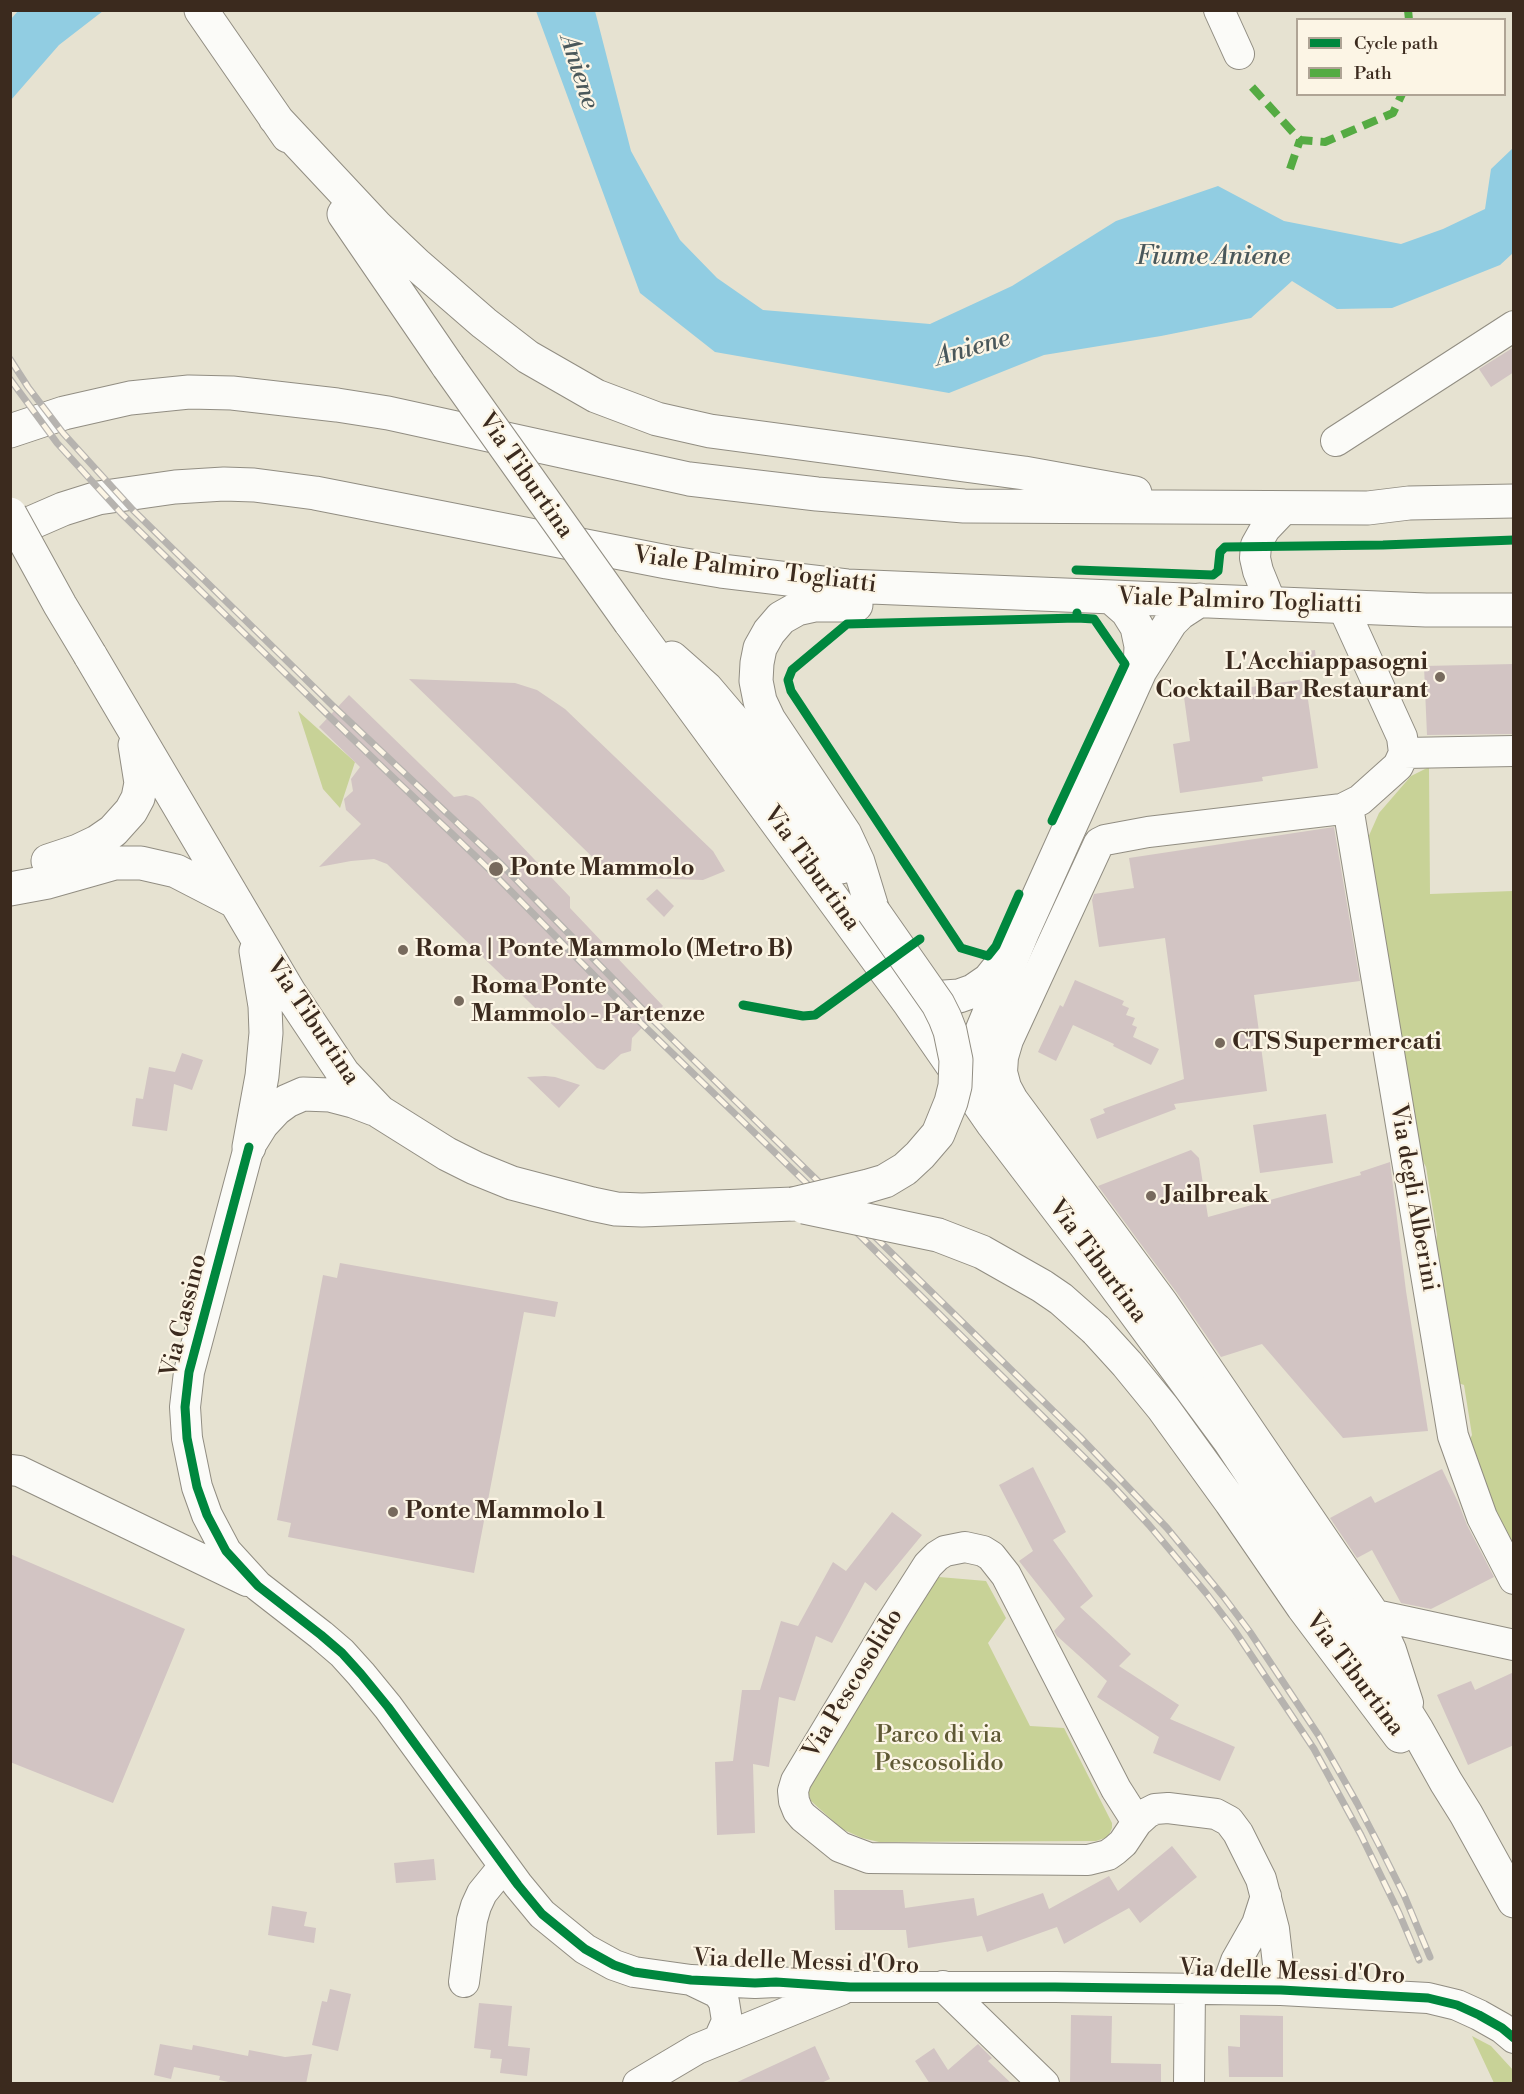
<!DOCTYPE html>
<html>
<head>
<meta charset="utf-8">
<style>
  body { margin:0 }
  #map { position:relative; width:1524px; height:2094px; overflow:hidden; background:#e6e2d1; font-family:"Libre Bodoni",serif }
  canvas { display:block }
  .frame { position:absolute; inset:0; border:12px solid #3b2a1e; pointer-events:none }
  .legend { position:absolute; left:1296px; top:18px; width:210px; height:78px; box-sizing:border-box; background:#fcf5e5; border:2px solid #afa495; margin:0; padding:8px 10px; list-style:none; font-size:18px; color:#3b2a1e }
  .legend li { display:flex; align-items:center; gap:12px; height:30px }
  .legend b { width:30px; border:2px solid #afa495 }
</style>
</head>
<body>
<div id="map">
<canvas width="1524" height="2094"></canvas>
<div class="frame"></div>
<ul class="legend">
<li><b style="height:8px;background:#00873e"></b>Cycle path</li>
<li><b style="height:8px;background:#55ab43"></b>Path</li>
</ul>
</div>
<script>
const ctx = document.querySelector('canvas').getContext('2d');
ctx.lineJoin = 'round';
function fill(path, color) { ctx.fillStyle = color; ctx.fill(path, 'evenodd'); }
const toPath = rows => new Path2D(rows.map(r => 'M' + r).join(''));
function strokePath(path, color, width, dash) { ctx.strokeStyle = color; ctx.lineWidth = width; ctx.lineCap = dash ? 'butt' : 'round'; ctx.setLineDash(dash || []); ctx.stroke(path); }
function label(font, color, halo, rows, align = 'center') {
  ctx.font = font + ' "Libre Bodoni",serif'; ctx.lineWidth = 4.5; ctx.setLineDash([]); ctx.textBaseline = 'middle'; ctx.strokeStyle = halo; ctx.fillStyle = color; for (const [text, x, y, turn = 0] of rows) {
    ctx.save(); ctx.translate(x, y); ctx.rotate((+turn || 0) * Math.PI / 180); ctx.textAlign = isNaN(turn) ? turn : align; if (halo) ctx.strokeText(text, 0, 0); ctx.fillText(text, 0, 0); ctx.restore();
  }
}
fill(toPath([
  [298,711,355,762,340,808,323,789],
  [1429,767,1430,894,1513,891,1513,1551,1466,1448,1472,1435,1464,1385,1452,1381,1434,1255,1437,1235,1426,1167,1415,1147,1367,840,1379,813,1411,776],
  [939,1577,986,1581,1006,1618,988,1643,1030,1726,1064,1728,1112,1823,1112,1828,1108,1837,1096,1841,879,1842,862,1838,842,1829,811,1801,808,1792,809,1786,935,1579],
  [1472,2036,1491,2046,1513,2070,1513,2083,1494,2083]
]), '#c8d297');
fill(toPath([
  [18,11,103,11,59,45,11,100,11,19],
  [536,11,595,11,631,151,680,240,717,278,763,310,930,324,1012,286,1116,221,1218,186,1284,221,1401,244,1443,229,1485,209,1491,169,1513,148,1513,253,1500,265,1392,308,1337,309,1292,281,1251,318,1161,336,1044,355,949,393,715,352,640,293]
]), '#91cde2');
fill(toPath([
  [1514,347,1514,372,1491,387,1479,369],
  [1315,650,1317,669,1299,672,1296,653],
  [1514,664,1514,734,1427,735,1424,666],
  [409,679,515,683,537,690,565,709,713,851,725,871,703,880,613,877],
  [1305,679,1318,768,1262,777,1263,781,1180,793,1173,744,1190,741,1184,697],
  [349,695,454,797,466,795,473,797,479,801,570,897,570,908,663,1006,632,1038,631,1051,621,1054,604,1070,597,1068,387,864,374,859,351,861,319,867,361,824,346,810,344,799,353,791,351,779,360,767,319,727],
  [1334,827,1360,981,1254,995,1267,1091,1174,1104,1176,1109,1097,1139,1090,1119,1105,1113,1103,1109,1184,1079,1165,938,1099,947,1092,900,1094,894,1134,888,1129,858],
  [657,889,674,906,664,917,646,899],
  [1075,980,1124,1001,1122,1005,1129,1008,1126,1015,1135,1018,1132,1025,1137,1027,1133,1037,1159,1049,1151,1065,1113,1046,1114,1044,1073,1025,1056,1061,1038,1052,1060,1005,1063,1007],
  [182,1053,203,1060,192,1090,174,1084,167,1131,132,1126,136,1098,143,1099,149,1067,175,1072],
  [545,1076,555,1077,580,1085,559,1108,527,1077],
  [1326,1114,1333,1163,1260,1173,1253,1125],
  [1191,1150,1199,1158,1208,1217,1361,1175,1360,1172,1390,1162,1406,1291,1428,1431,1343,1438,1262,1344,1221,1357,1177,1293,1098,1186],
  [340,1263,558,1302,555,1317,524,1312,474,1573,288,1537,291,1523,277,1520,323,1275,337,1278],
  [1033,1467,1066,1532,1053,1540,1093,1596,1080,1607,1131,1654,1119,1666,1179,1705,1170,1719,1235,1747,1220,1781,1153,1753,1159,1737,1097,1697,1107,1681,1057,1636,1054,1631,1065,1619,1019,1561,1033,1551,999,1485],
  [1442,1469,1458,1502,1467,1525,1494,1577,1431,1609,1401,1603,1372,1550,1357,1558,1330,1518,1371,1496,1375,1503],
  [892,1512,922,1535,876,1591,865,1582,832,1643,816,1636,795,1701,779,1697,769,1767,753,1764,755,1833,717,1835,715,1762,733,1761,742,1690,760,1690,781,1621,798,1626,833,1562,846,1571],
  [10,1554,185,1629,113,1803,10,1762],
  [1514,1672,1514,1745,1468,1765,1437,1695,1471,1681,1475,1690],
  [1172,1846,1197,1877,1140,1923,1129,1908,1064,1944,1057,1927,987,1952,982,1936,908,1948,906,1930,835,1930,834,1890,903,1890,905,1908,974,1898,977,1916,1043,1893,1049,1909,1109,1876,1118,1891],
  [434,1859,436,1880,396,1883,394,1863],
  [272,1906,307,1912,304,1926,316,1928,314,1943,268,1935],
  [330,1989,351,1994,338,2051,312,2045,322,2001,327,2002],
  [479,2003,512,2006,508,2046,530,2048,527,2076,500,2073,502,2059,490,2058,491,2050,474,2048],
  [1071,2015,1112,2016,1111,2063,1161,2064,1161,2084,1070,2084],
  [1240,2015,1283,2016,1283,2077,1229,2077,1228,2046,1240,2047],
  [160,2044,192,2050,193,2045,248,2056,249,2050,285,2057,312,2054,306,2084,238,2084,219,2080,220,2076,174,2067,171,2079,154,2075],
  [978,2044,992,2058,988,2061,1012,2084,930,2084,915,2061,934,2048,948,2070],
  [815,2046,830,2079,819,2084,733,2084]
]), '#d2c4c3');
const minor = toPath([
  [1219,10,1239,54],
  [1336,441,1514,326],
  [1271,603,1258,571,1255,558,1256,545,1265,529,1285,508],
  [1342,605,1402,737,1404,753,1398,766,1360,800,1342,809,1148,832,1105,840,1099,843,1008,1040,1003,1057,1002,1072,1006,1087,1013,1100,1163,1303,1375,1615,1391,1650,1408,1703],
  [1404,753,1514,751],
  [1348,807,1453,1436,1482,1517,1514,1579],
  [249,1147,189,1372,185,1407,187,1438,197,1487,207,1515,226,1551,258,1586,321,1635,342,1653,361,1674,388,1707,518,1885,542,1914,585,1949,614,1965,634,1972,691,1980,755,1983,776,1982,850,1987,1055,1987,1281,1990,1428,1998,1457,2005,1479,2015,1502,2028,1514,2038],
  [10,1470,19,1471,247,1581],
  [1375,1615,1514,1645],
  [1137,1822,1116,1789,1006,1575,991,1556,983,1551,965,1547,945,1551,937,1556,928,1565,893,1620,796,1781,793,1791,794,1801,798,1811,803,1817,840,1847,869,1858,1088,1860,1108,1855,1115,1850,1123,1843,1137,1822,1147,1813,1155,1809,1168,1808,1216,1814,1229,1821,1238,1833,1261,1879,1274,1929,1281,1990],
  [691,1980,718,1993,724,2002,727,2021,719,2039],
  [464,1982,472,1920,476,1906,482,1893,504,1866],
  [943,1986,1044,2084],
  [1226,1989,1236,1961,1257,1924,1266,1896],
  [638,2084,697,2049,841,1990],
  [1189,2084,1190,1989]
]);
const major = toPath([
  [201,10,288,136],
  [275,118,377,227,416,264,484,323,528,357,596,396,657,419,710,431,1024,473,1135,493],
  [344,214,448,366],
  [10,431,64,413,130,398,189,392,232,393,337,405,388,413,689,479,817,494,964,506,1368,508,1409,503,1514,501],
  [10,532,63,509,98,498,175,487,224,484,254,485,315,493,667,562,721,571,847,586,1426,610,1514,610],
  [1111,597,1127,611,1137,627,1141,646,1140,671],
  [856,605,815,605,797,609,781,618,769,632,760,648,757,663,756,681,760,701,769,720,845,834,858,862,873,911],
  [630,622,910,1004,993,1124,1086,1246,1229,1440,1353,1627,1417,1730,1446,1782,1466,1814,1514,1901],
  [90,655,289,992,343,1073,380,1112,447,1154,475,1168,512,1183,592,1204,616,1209,642,1210,793,1204],
  [672,658,706,688,752,742,841,867],
  [48,861,78,851,97,842,113,831,131,811,138,798,141,783,135,745],
  [10,889,48,882,115,863,141,863,176,871,236,902],
  [911,990,930,998,959,996,973,991,989,980,1005,960],
  [985,1103,977,1079,978,1048,981,1033,1023,931,1140,671,1171,622,1180,613,1200,600],
  [252,1140,262,1124,276,1109,287,1101,303,1094,330,1095,353,1101,374,1109],
  [249,1147,262,1076,266,1033,265,1006,256,951],
  [1096,1330,1127,1364,1163,1408,1231,1502,1303,1607,1400,1736]
]);
strokePath(minor, '#918d82', 32);
strokePath(major, '#918d82', 35);
strokePath(minor, '#fbfbf8', 30);
strokePath(major, '#fbfbf8', 33);
const rail = toPath([
  [10,359,28,387,63,433,133,510,332,705,501,864,654,1021,1080,1437,1167,1528,1223,1596,1250,1632,1319,1736,1357,1803,1381,1849,1404,1895,1430,1957],
  [10,379,57,443,121,513,332,719,493,873,639,1021,829,1205,1112,1485,1149,1525,1206,1593,1235,1631,1314,1749,1361,1835,1399,1913,1419,1960]
]);
strokePath(rail, '#b6b3af', 7);
strokePath(rail, '#fcf5e5', 4.5, [14]);
const majorBridge = toPath([
  [448,366,630,622],
  [10,514,60,605,90,655],
  [793,1204,868,1186,885,1181,905,1169,920,1155,938,1134,951,1102,955,1086,956,1060,950,1031,945,1018,938,1004,873,911],
  [804,1207,938,1235,982,1252,1042,1286,1061,1299,1096,1330]
]);
strokePath(majorBridge, '#918d82', 35, []);
strokePath(majorBridge, '#fbfbf8', 33);
strokePath(toPath([
  [1408,10,1409,20],
  [1252,87,1300,140,1325,142,1393,113,1402,94],
  [1290,169,1300,140]
]), '#55ab43', 8, [15, 8]);
strokePath(toPath([
  [1076,570,1213,575,1218,571,1220,552,1225,547,1383,545,1514,540],
  [1052,821,1125,664,1094,619,1077,618],
  [1019,894,996,946,988,956,961,948,791,691,788,680,792,670,847,624,1077,618,1077,613],
  [743,1005,803,1016,815,1015,920,939],
  [249,1147,189,1372,185,1407,187,1438,197,1487,207,1515,226,1551,258,1586,321,1635,342,1653,361,1674,388,1707,518,1885,542,1914,585,1949,614,1965,634,1972,691,1980,755,1983,776,1982,850,1987,1055,1987,1281,1990,1428,1998,1457,2005,1479,2015,1502,2028,1514,2038]
]), '#00873e', 9);
for (const [x, y, r, color] of [
  [1440,677,6,"#776a5d"],
  [496,869,8,"#776a5d"],
  [403,950,6,"#776a5d"],
  [459,1001,6,"#776a5d"],
  [1220,1043,6,"#776a5d"],
  [1151,1196,6,"#776a5d"],
  [393,1512,6,"#776a5d"]
]) { const dot = new Path2D(); dot.arc(x, y, r, 0, 2 * Math.PI); ctx.fillStyle = color; ctx.fill(dot); strokePath(dot, '#fcf5e5', 2); }
label('24px', '#3b2a1e', '#fcf5e5', [
  ["Via Tiburtina",525,476,55],
  ["Viale Palmiro Togliatti",755,571,7],
  ["Viale Palmiro Togliatti",1240,602,2],
  ["Via Tiburtina",811,869,54],
  ["Via Tiburtina",312,1022,56],
  ["Via degli Alberini",1413,1198,80],
  ["Via Tiburtina",1097,1262,53],
  ["Via Cassino",185,1316,-76],
  ["Via Tiburtina",1354,1675,53],
  ["Via Pescosolido",854,1684,-59],
  ["Via delle Messi d'Oro",806,1963,2],
  ["Via delle Messi d'Oro",1292,1973,2]
]);
label('bold 24px', '#3b2a1e', '#fcf5e5', [
  ["L'Acchiappasogni",1428,663,"right"],
  ["Cocktail Bar Restaurant",1428,691,"right"],
  ["Ponte Mammolo",510,869],
  ["Roma | Ponte Mammolo (Metro B)",415,950],
  ["Roma Ponte",471,987],
  ["Mammolo - Partenze",471,1015],
  ["CTS Supermercati",1232,1043],
  ["Jailbreak",1163,1196],
  ["Ponte Mammolo 1",405,1512]
], 'left');
label('24px', '#5e5834', '#fcf5e5', [
  ["Parco di via",939,1736],
  ["Pescosolido",939,1764]
]);
label('italic 26px', '#4a585b', '#fcf5e5', [
  ["Aniene",578,72,72],
  ["Fiume Aniene",1213,258],
  ["Aniene",973,349,-16]
]);
</script>
</body>
</html>
